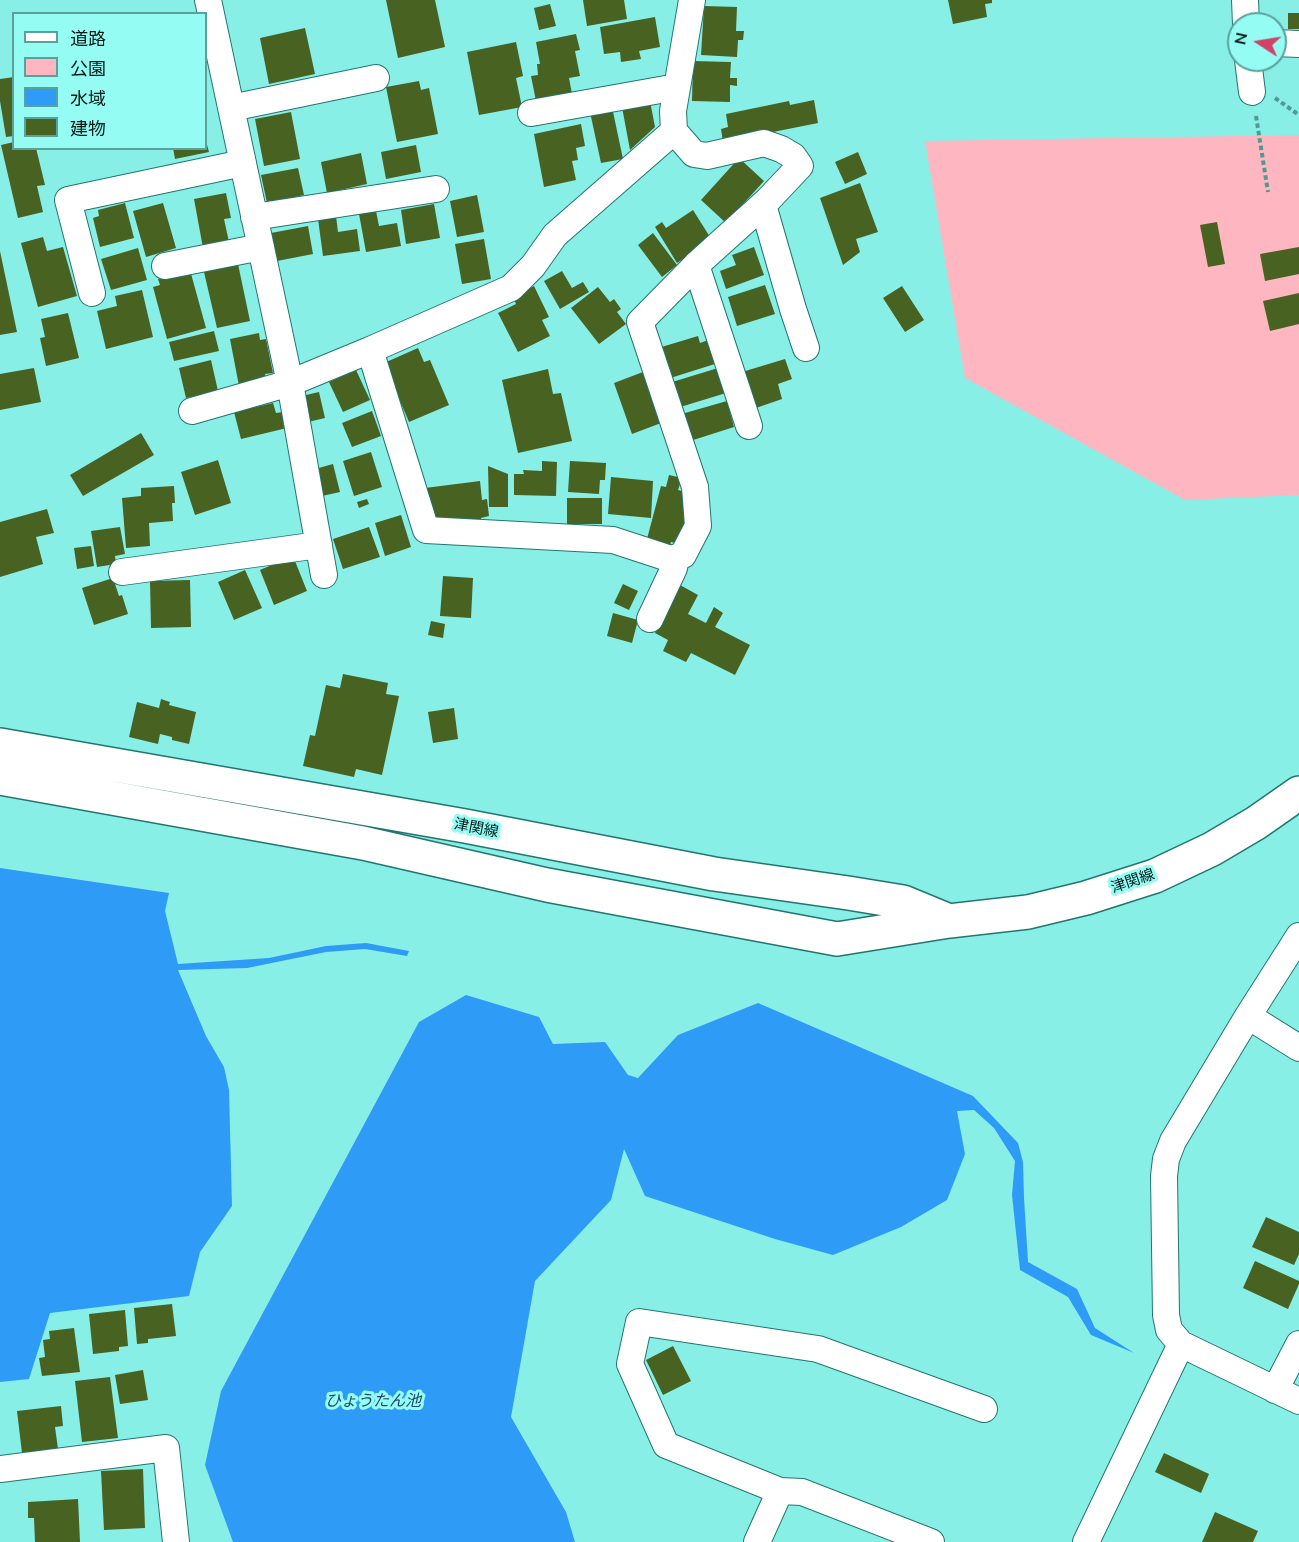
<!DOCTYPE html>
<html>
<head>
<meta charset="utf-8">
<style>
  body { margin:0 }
  #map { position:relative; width:1299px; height:1542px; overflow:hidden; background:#88efe7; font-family:"Nunito Sans","Noto Sans JP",sans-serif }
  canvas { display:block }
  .legend { position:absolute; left:12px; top:12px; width:195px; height:138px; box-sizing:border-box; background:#95fcf4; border:2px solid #5aa19b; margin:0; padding:8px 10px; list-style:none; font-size:18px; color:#021816 }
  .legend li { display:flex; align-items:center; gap:12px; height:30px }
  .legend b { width:30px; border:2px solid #5aa19b }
  .north { position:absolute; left:1227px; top:12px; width:60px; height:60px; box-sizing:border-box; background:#95fcf4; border:2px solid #5aa19b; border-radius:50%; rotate:282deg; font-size:16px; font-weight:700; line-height:24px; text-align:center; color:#021816 }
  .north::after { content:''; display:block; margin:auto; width:21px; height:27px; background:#d04267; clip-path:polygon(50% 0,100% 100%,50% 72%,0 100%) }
</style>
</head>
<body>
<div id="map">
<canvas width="1299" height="1542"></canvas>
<ul class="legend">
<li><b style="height:8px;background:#fff"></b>道路</li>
<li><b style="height:16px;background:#feb6c1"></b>公園</li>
<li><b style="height:16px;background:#2e9bf7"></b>水域</li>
<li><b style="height:16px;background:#476221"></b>建物</li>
</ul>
<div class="north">N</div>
</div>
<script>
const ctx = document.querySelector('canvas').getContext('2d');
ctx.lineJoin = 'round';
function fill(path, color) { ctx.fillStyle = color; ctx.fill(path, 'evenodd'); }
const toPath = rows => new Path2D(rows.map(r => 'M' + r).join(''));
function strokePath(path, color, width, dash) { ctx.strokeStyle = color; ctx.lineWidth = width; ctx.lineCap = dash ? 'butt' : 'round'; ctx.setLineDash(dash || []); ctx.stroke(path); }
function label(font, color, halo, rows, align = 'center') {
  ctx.font = font + ' "Nunito Sans","Noto Sans JP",sans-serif'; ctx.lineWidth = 6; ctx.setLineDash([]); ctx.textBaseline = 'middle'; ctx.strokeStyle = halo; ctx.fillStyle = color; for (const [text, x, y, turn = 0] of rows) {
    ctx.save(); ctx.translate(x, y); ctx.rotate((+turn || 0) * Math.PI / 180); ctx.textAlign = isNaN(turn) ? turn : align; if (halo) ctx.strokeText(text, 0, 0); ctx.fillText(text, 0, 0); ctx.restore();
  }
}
fill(toPath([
  [1299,135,1299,495,1185,500,965,378,925,141]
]), '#feb6c1');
fill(toPath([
  [0,868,169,893,165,911,178,964,269,958,326,946,366,943,409,951,407,956,365,949,326,952,247,968,178,970,206,1036,224,1067,229,1090,232,1206,200,1252,189,1296,50,1313,29,1379,0,1382],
  [466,995,539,1017,553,1044,605,1042,628,1075,638,1078,678,1035,758,1003,973,1096,1018,1143,1023,1162,1024,1198,1028,1262,1077,1289,1095,1328,1134,1353,1091,1335,1068,1297,1020,1270,1012,1195,1015,1161,994,1128,974,1110,957,1111,965,1154,947,1200,901,1227,833,1255,775,1239,645,1196,624,1149,611,1200,535,1281,511,1417,566,1512,575,1542,233,1542,205,1465,221,1391,419,1022]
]), '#2e9bf7');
fill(toPath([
  [386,0,435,0,445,47,398,58],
  [583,0,624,0,627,19,587,26],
  [948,0,992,0,992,3,985,4,987,17,953,24],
  [550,4,556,26,539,30,534,8],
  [704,6,737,7,736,31,744,31,743,40,738,40,737,57,701,55],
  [1288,13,1299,13,1299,29,1288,29],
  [655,17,660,47,639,51,641,59,621,62,620,52,604,54,600,27],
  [305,28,315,74,269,84,260,38],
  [576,34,580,50,575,51,580,76,569,78,572,94,536,101,531,76,538,75,537,64,540,64,536,42],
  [516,42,523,76,516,78,522,107,479,115,467,52],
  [693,61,731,62,730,78,737,78,737,86,730,85,730,102,692,101],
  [14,77,14,136,6,137,0,101,0,79],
  [419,81,421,90,429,88,438,134,397,142,386,87],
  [814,100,818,123,723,142,721,129,728,127,726,114,789,101,790,105],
  [650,101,655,127,630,150,622,107],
  [612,107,623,159,601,163,590,112],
  [291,112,300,159,264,166,255,119],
  [581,124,585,146,576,148,578,160,572,161,576,180,544,187,534,134],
  [206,141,209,152,175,159,173,148,206,148],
  [14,142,14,148,36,148,45,185,37,186,43,212,18,218,1,145],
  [416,145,421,172,386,179,381,152],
  [858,152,867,174,845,184,835,162],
  [361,153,367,184,327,193,321,162],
  [739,158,764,181,726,223,701,200],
  [298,168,304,195,267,203,261,175],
  [860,183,878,232,856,239,860,252,843,265,820,198],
  [226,193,231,218,224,219,229,242,203,248,194,199],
  [477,195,484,232,457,237,450,201],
  [125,203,134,238,100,247,93,218,99,216,98,210],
  [163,203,176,248,146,257,133,211],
  [434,204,440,238,406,244,401,210],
  [693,210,710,237,706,244,677,263,655,227,662,222,666,228],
  [376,211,379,226,397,223,401,246,366,252,359,214],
  [336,216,338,232,357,229,360,251,323,256,318,219],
  [1217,222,1225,264,1208,267,1200,225],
  [308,226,313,254,277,261,271,233],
  [653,233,677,265,662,277,638,245],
  [43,237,47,251,63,247,77,296,38,307,21,243],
  [484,239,491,279,462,284,455,244],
  [754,247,764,275,726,289,720,271,736,265,732,255],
  [1299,247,1299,274,1265,281,1260,254],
  [138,248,147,280,111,290,101,259],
  [0,251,17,332,0,335],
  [238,264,250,321,217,328,204,272],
  [190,270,206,328,167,339,153,287,160,285,158,279],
  [562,271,572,288,583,282,589,292,560,309,544,281],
  [765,285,775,314,737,326,728,297],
  [534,286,549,317,542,320,550,336,518,352,498,313,516,304,513,297],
  [902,286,924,320,905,332,883,298],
  [598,287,610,302,614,299,621,309,617,312,626,324,599,344,571,308],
  [142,290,153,337,106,349,97,311,117,306,115,296],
  [1299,293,1299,324,1270,331,1263,301],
  [68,313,79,358,46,366,40,338,45,337,41,319],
  [214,331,219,351,174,361,169,342],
  [259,333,260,340,266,339,273,373,265,374,266,380,239,386,230,339],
  [698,336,700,343,711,339,718,363,664,380,655,349],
  [418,348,424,362,430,360,449,405,409,422,384,363],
  [785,359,792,379,778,384,782,399,753,409,742,372],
  [211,360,218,391,186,398,179,368],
  [34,368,41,402,0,410,0,374],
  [718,368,726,393,677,408,669,383],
  [548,369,553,394,561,393,572,441,518,453,502,380],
  [356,370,370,400,343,412,329,382],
  [643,372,661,423,632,434,614,383],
  [319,392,325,418,308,422,302,396],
  [727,401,734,427,687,442,678,415],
  [273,403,276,413,283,412,287,428,241,439,234,412],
  [372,411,381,436,352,447,342,423],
  [141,433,154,455,83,496,70,475],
  [371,452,382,487,354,496,343,461],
  [218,460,231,503,195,515,181,472],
  [542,461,557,462,556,496,514,495,514,474,524,474,523,470,542,471],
  [570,461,606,463,605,480,600,480,599,494,568,492],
  [333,464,340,492,322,496,315,469],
  [488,466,508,474,508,507,489,507],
  [669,475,682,478,678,490,693,494,680,544,671,542,670,545,647,539,661,486,666,487],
  [611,477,653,481,651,518,608,514],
  [480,481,482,500,487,499,489,516,481,518,481,522,453,526,452,518,430,521,425,488],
  [174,486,175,503,172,503,173,521,149,523,150,546,126,548,122,498,141,496,141,488],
  [567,498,602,498,602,524,567,524],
  [367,499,369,504,359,508,357,502],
  [47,509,54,533,36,537,43,564,0,577,0,522],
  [401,515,411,547,385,556,375,523],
  [120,527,125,554,115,556,116,564,97,567,91,531],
  [369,527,380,557,343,569,333,539],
  [91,546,94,566,77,569,74,548],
  [293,556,307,591,274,605,260,570],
  [245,570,262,608,234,620,218,582],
  [443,576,473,578,471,618,440,616],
  [113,578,119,596,122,595,128,614,94,625,82,588],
  [190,580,191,627,151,628,150,581],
  [623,584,638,591,629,610,614,603],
  [680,585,698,595,688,614,706,623,714,607,723,613,715,627,750,645,735,675,691,653,686,662,663,651,668,640,655,633],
  [613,613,638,620,632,643,607,636],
  [431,621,445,624,443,638,428,635],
  [343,674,388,683,386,694,399,696,382,775,356,769,354,777,303,766,310,735,315,736,326,685,340,688],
  [161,699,170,702,169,705,196,712,189,744,172,740,172,737,160,734,158,744,129,737,137,702,159,708],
  [454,708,458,739,433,743,428,712],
  [1266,1217,1299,1232,1299,1254,1294,1265,1252,1247],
  [1255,1261,1299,1281,1299,1284,1288,1309,1243,1288],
  [172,1304,176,1336,148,1339,148,1343,137,1344,134,1308],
  [125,1310,128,1346,119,1347,119,1351,93,1354,89,1314],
  [74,1328,80,1372,42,1376,39,1358,45,1357,43,1340,50,1339,49,1331],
  [673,1346,691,1381,663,1395,646,1360],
  [143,1370,148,1400,120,1404,115,1375],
  [110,1377,118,1438,82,1442,75,1381],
  [61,1406,63,1426,55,1427,58,1449,22,1453,17,1411],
  [1164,1453,1209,1474,1201,1493,1155,1472],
  [143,1469,145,1528,104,1530,101,1471],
  [78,1499,80,1542,35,1542,34,1518,28,1518,28,1502],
  [1215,1512,1258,1531,1253,1542,1202,1542]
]), '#476221');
const street = toPath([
  [208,0,290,383,324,575],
  [1245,0,1246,24],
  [1275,43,1299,44],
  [1248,60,1252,92],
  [231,108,376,78],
  [531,113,677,87],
  [763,205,793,309,806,348],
  [254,217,436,189],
  [696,265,749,426],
  [165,266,261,247],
  [92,293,68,200,243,163],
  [370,350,426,530,613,540,671,559,683,555,698,526,695,487,640,322,696,265,767,201,800,166,793,156,781,149,764,143,707,156,694,154,674,131,673,111,692,0],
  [192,411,290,383,370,350,511,288,533,266,555,235,674,131],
  [122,572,319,545],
  [650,619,674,568,676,558],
  [1299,936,1248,1016,1173,1141,1166,1159,1164,1176,1166,1315,1169,1330,1181,1344,1299,1401],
  [1248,1016,1299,1048],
  [1275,1390,1299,1344],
  [0,1469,166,1448,176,1542],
  [780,1491,666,1445,630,1364,639,1322,818,1349,984,1409],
  [757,1542,780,1491,802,1492,931,1542],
  [1086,1542,1181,1344]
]);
const primary = toPath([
  [0,745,465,826,714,874,848,893,903,902,949,921],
  [0,778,363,843,547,885,837,939,949,921,1028,912,1086,898,1155,876,1212,849,1256,823,1299,793]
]);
strokePath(street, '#227670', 28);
strokePath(primary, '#227670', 36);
strokePath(toPath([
  [1275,98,1299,115],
  [1256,116,1268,192]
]), '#529893', 4, [4.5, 3]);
strokePath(street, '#fff', 26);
strokePath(primary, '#fff', 33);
label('15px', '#021816', '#95fcf4', [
  ["津関線",476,829,11],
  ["津関線",1133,882,-19]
]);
label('italic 16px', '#1e476c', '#95fcf4', [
  ["ひょうたん池",373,1402]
]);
</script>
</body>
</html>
